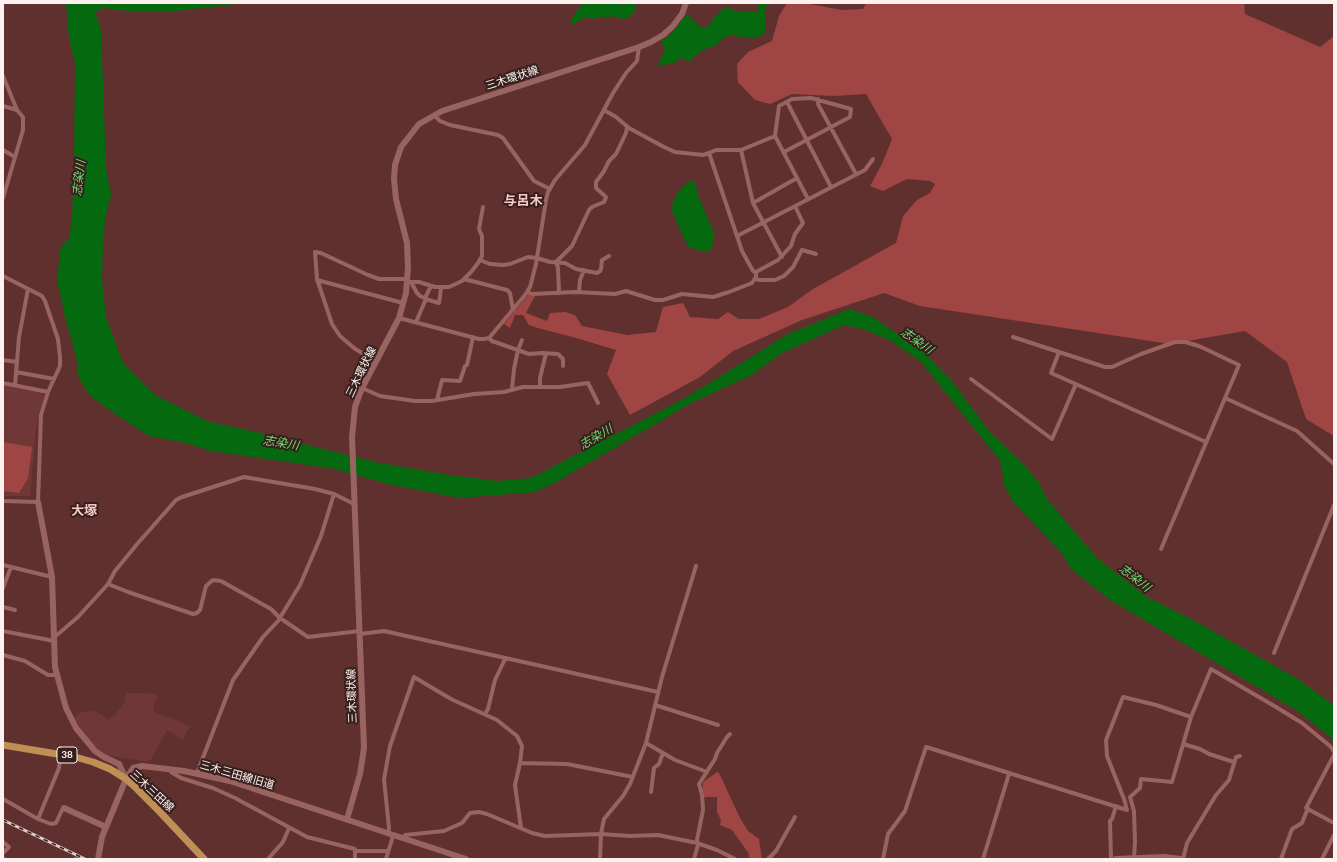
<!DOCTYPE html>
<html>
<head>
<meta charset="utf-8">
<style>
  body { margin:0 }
  #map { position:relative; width:1337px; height:862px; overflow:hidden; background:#60302e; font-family:Lato,sans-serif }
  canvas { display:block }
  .frame { position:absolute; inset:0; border:4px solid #fef2f0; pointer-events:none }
</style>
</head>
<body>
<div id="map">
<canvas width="1337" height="862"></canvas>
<div class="frame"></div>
</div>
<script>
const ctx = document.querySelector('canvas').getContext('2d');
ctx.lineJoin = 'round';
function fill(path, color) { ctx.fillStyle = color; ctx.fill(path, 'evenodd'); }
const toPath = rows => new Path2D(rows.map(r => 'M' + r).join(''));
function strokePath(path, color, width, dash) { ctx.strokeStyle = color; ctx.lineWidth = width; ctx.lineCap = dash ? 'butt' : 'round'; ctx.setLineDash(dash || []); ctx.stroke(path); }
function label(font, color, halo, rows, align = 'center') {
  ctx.font = font + ' Lato,"Noto Sans JP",sans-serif'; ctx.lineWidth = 4; ctx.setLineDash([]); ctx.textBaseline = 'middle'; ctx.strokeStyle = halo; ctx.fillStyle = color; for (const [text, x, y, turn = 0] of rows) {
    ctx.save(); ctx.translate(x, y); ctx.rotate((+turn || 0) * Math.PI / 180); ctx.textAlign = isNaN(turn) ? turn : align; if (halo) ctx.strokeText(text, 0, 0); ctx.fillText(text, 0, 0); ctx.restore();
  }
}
fill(toPath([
  [3,384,42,392,44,396,36,427,30,496,3,496],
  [126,693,147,693,158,696,153,709,155,712,171,718,192,727,187,731,183,740,167,730,150,762,105,755,91,743,73,718,82,712,95,711,109,720,121,708,124,703]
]), '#6f3735');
fill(toPath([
  [787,3,804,3,842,10,863,9,866,3,1244,3,1245,14,1320,47,1334,36,1334,436,1306,419,1287,362,1245,331,1170,344,920,306,884,293,802,320,733,351,700,377,630,415,607,374,616,350,576,338,538,328,529,325,523,315,515,315,510,328,504,324,528,295,535,296,526,313,547,321,550,313,565,312,575,315,582,326,627,335,656,332,663,307,683,303,690,317,718,319,728,312,739,319,759,319,788,307,813,289,896,243,903,216,917,200,930,193,935,184,930,181,907,179,883,191,870,186,882,164,892,139,866,94,834,96,792,94,770,104,755,100,738,82,737,64,748,52,772,41,779,16],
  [3,442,32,447,28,478,19,493,3,491],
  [717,772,719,773,740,818,748,831,759,839,762,859,749,859,749,854,732,830,720,825,721,820,717,812,717,797,704,797,702,792,703,782]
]), '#9f4644');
fill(toPath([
  [66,3,245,3,176,11,135,12,104,8,95,12,101,30,106,168,111,194,106,215,103,241,102,280,106,317,123,363,155,395,207,421,260,433,375,462,449,475,498,481,531,478,687,397,788,334,849,309,871,316,922,350,952,381,990,432,1026,467,1039,483,1047,499,1097,558,1147,597,1193,620,1298,679,1334,705,1334,740,1296,710,1110,600,1071,569,1061,552,1013,502,1004,485,1001,462,921,362,891,341,866,330,844,325,782,353,752,375,693,402,558,481,535,492,460,498,392,485,335,469,211,451,182,442,149,436,118,416,90,396,78,376,77,361,64,313,57,279,61,246,69,239,72,219,74,170,75,63,69,39],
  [583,3,614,3,622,5,627,3,635,3,635,10,630,17,627,18,623,19,613,16,606,18,601,16,593,19,586,17,576,22,571,27,572,18],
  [757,3,773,3,766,5,765,10,766,18,765,32,763,35,758,37,748,38,729,35,721,40,715,46,703,50,688,62,686,62,684,57,683,57,673,63,657,66,665,50,661,41,671,34,687,14,701,27,704,28,710,25,713,18,724,8,729,8,741,12,751,12,757,11,759,6],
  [691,181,695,181,698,195,714,233,714,240,711,250,704,252,688,247,672,211,673,201,678,192,688,182]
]), '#056a0f');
strokePath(toPath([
  [3,76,17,110,23,117,23,130,3,198],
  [818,99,818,104,856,174],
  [787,102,831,187],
  [3,106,17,110],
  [604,110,616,117,629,128,664,147,675,152,703,155,709,153],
  [434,115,440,121,450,125,498,135,503,138,534,181,550,189],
  [775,136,808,199],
  [3,150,15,157],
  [741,150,753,203,782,257],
  [784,152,850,117,851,109,811,98,792,99,779,106,775,136,741,150,716,150,709,153,742,251,753,271,756,272,778,260,791,246,795,234,803,223,795,206],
  [753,203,797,178],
  [737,236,865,170,873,159],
  [480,260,490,264,503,265,510,264,528,257,537,258,550,262,565,263,576,269,597,273,600,271,601,269,602,260,609,256],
  [3,276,42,296,45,301,58,339,60,357,60,366,48,392,41,415,38,502,3,501],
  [464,279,507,290,510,293,513,310],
  [755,279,760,280,775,280,784,276,793,267,802,250,816,254],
  [317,280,403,303],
  [407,282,419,282,435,287,449,287,462,281,471,272,478,263,482,256,482,236,479,229,483,207],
  [411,282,417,293,420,296,429,300,439,303,441,288],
  [527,292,532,294,575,292,615,294,626,291,655,300,663,300,682,294,713,297,729,292,752,283,756,277,756,272],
  [579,292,580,280,584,270],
  [559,293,558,268,556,262,572,246,589,210,592,207,604,202,605,200,606,197,596,188,596,182,604,171,609,161,616,154,626,133,627,127],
  [425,298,431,286],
  [399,318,479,339,484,339,489,338,505,319,525,295,530,287,536,264,546,200,548,192,555,180,585,145,613,93,626,73,637,61,639,47],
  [416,322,426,299],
  [1013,337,1105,367,1112,367,1141,354,1175,342,1185,342,1199,346,1239,365,1161,549],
  [489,338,492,341,529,354,542,353,558,354,563,359,563,366],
  [1059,352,1051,373,1206,442],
  [3,360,17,362],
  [376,362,354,348,340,336,332,324,317,279,315,252,321,253,368,275,379,279,407,279],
  [16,372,54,379],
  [971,379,1052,439,1076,384],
  [3,383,48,392],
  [15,385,19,337,28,289],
  [540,387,540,378,546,353],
  [362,388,380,396,415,401,432,401,474,394,504,392,523,387,560,387,588,383,598,403],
  [512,389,514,369,518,350,522,340],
  [1225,398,1297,431,1334,464],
  [437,400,442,380,460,381,465,366,467,365,473,337],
  [3,565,52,577],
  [108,584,128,592,193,614,197,613,200,610,206,586,213,580,221,581,271,609,280,618,308,637,360,631],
  [3,588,11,567],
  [3,607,15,610],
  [3,631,54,641],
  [360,634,384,631,658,692],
  [54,635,57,635,78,617,108,584,115,571,138,543,176,500,182,497,244,477,315,489,334,494,354,504],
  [1274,653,1334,505],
  [3,655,25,661,48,675,57,675],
  [655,705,718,725],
  [485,714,488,709,495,680,505,659],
  [646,743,675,760,707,772],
  [1183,744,1200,749,1209,754,1234,762],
  [1334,755,1306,808,1334,823],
  [520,763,567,764,633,777],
  [171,769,171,772,181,778,213,788,235,798,307,837,355,849,355,859],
  [197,773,233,680,263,637,278,621,300,585,321,536,334,494],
  [651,792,654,768,659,764,663,753],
  [3,799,38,819,51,824,56,823,62,810,64,808],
  [38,819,59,768,60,754],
  [388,834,389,828,384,779,390,746,414,677,451,699,497,720,517,736,522,746,520,763,515,785,521,828],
  [404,838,405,835,444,831,462,823,470,813,479,812,487,814,532,833,545,836,601,834,630,836,658,835,697,843,717,850,735,859],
  [3,842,9,847,3,853],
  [355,851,387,851],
  [3,858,4,859],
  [1134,858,1135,842,1134,811,1130,797,1140,788,1141,779,1172,782,1191,717,1211,669,1276,707,1302,723,1330,746,1334,752],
  [75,859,76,859],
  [268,859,283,842,289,828],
  [386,859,393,836],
  [600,859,601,834,604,819,623,796,630,784,646,743,662,677,696,566],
  [694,859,698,845,697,840,703,810,702,795,699,784,715,759,717,753,727,737,730,734],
  [768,859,776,851,795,817],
  [883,859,888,834,905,811,926,747,1127,810,1124,799,1107,756,1106,740,1123,697,1156,705,1191,717],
  [983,859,1009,774],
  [1111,859,1110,821,1112,819,1116,806],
  [1183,859,1187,843,1216,795,1229,780,1236,757,1240,756],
  [1281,859,1292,829,1302,823,1308,808],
  [1322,859,1334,835]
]), '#996460', 4);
strokePath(toPath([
  [38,502,52,577,55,667,66,708,76,728,95,751,104,757,119,764,126,779],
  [64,808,106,827],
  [347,819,360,774,364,748,352,437,355,407,362,388,399,318,406,293,408,267,407,243,396,199,394,179,395,165,401,147,419,124,442,111,639,47,651,42,663,35,672,27,682,14,686,3],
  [98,859,102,837,126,779,133,768,142,766,184,771,230,781,466,859],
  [1116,859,1164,857,1181,859]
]), '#996460', 6);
strokePath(toPath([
  [3,745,75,757,93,762,110,769,126,779,136,788,160,812,204,859]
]), '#c08f55', 7);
const rail = toPath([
  [3,820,85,859]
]);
strokePath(rail, '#dfccca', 3);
strokePath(rail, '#36201e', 1.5, [4.5]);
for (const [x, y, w] of [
  [67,755,20]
]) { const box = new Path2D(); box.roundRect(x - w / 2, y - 8, w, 16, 3); ctx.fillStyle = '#36201e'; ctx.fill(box); strokePath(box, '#fef2f0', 1); }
label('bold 10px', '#fef2f0', null, [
  ["38",67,755]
]);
label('11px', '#fef2f0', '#36201e', [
  ["三木環状線",512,78,-18],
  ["三木環状線",361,372,-64],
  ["三木環状線",352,696,-92],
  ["三木三田線旧道",237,775,16],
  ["三木三田線",152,791,43]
]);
label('italic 12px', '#73de71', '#36201e', [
  ["志染川",79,178,-83],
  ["志染川",917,341,35],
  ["志染川",596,437,-31],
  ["志染川",281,443,10],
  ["志染川",1135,578,38]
]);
label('bold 13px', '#f9c8c4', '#36201e', [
  ["与呂木",523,201],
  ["大塚",84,511]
]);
</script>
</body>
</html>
